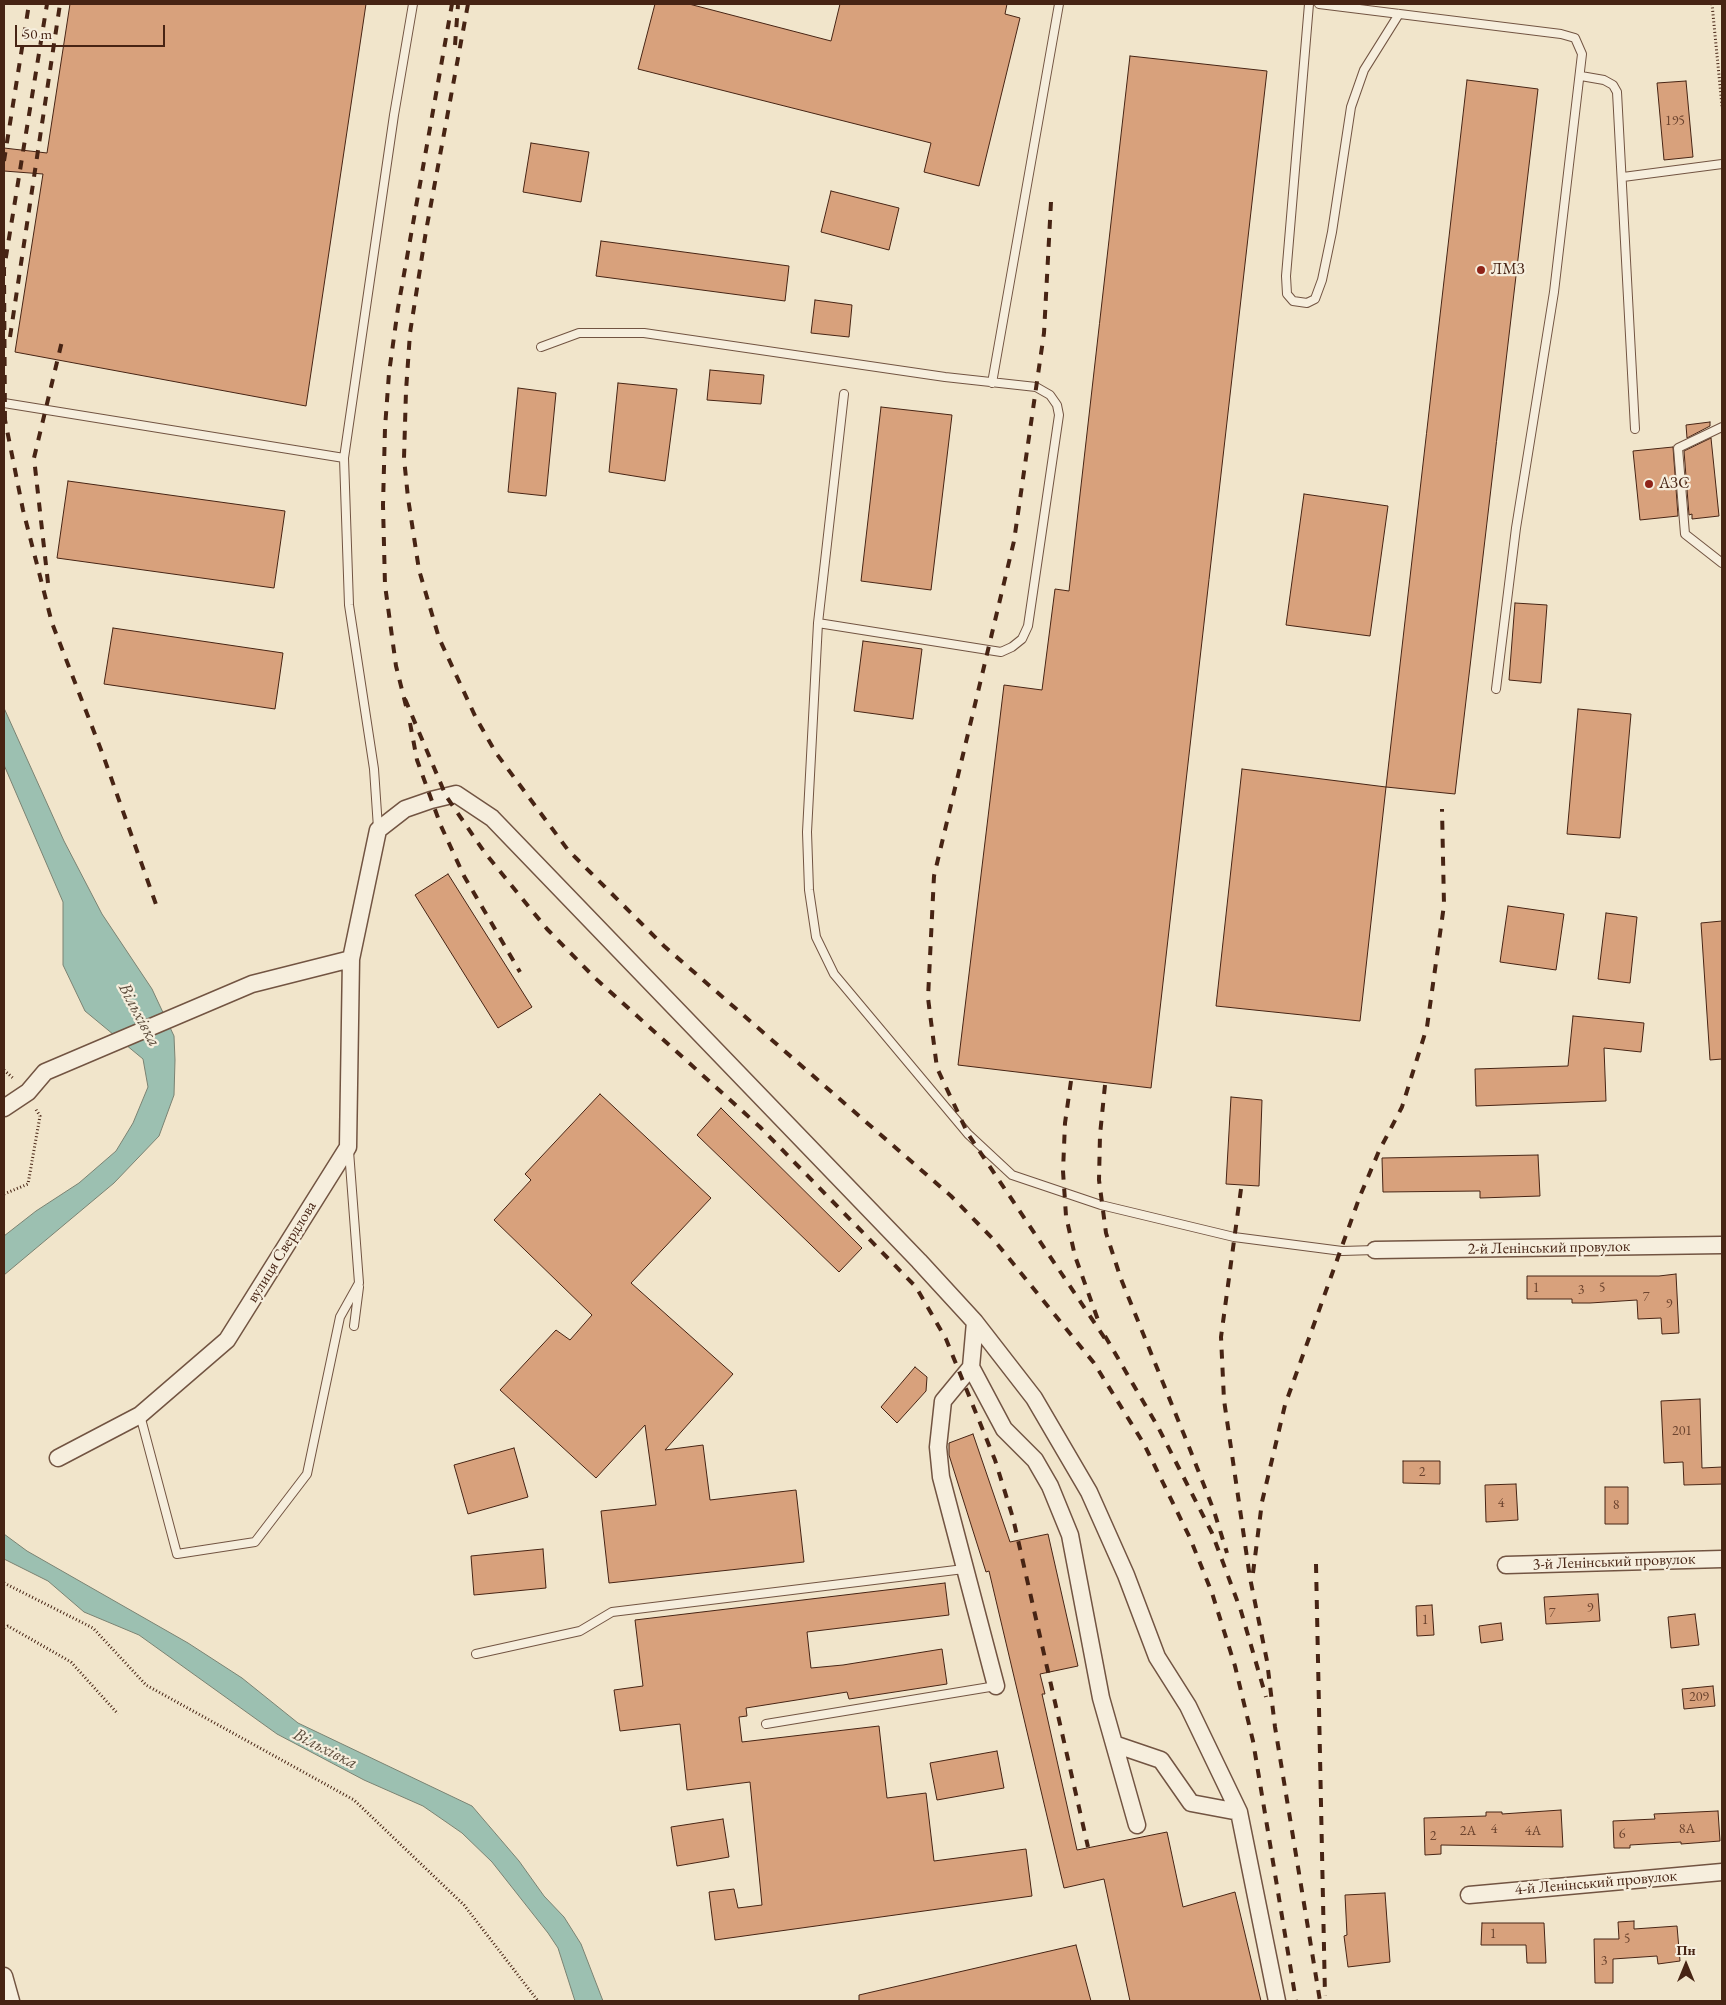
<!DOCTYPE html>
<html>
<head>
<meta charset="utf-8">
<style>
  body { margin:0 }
  #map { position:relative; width:1726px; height:2005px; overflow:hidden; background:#f1e5cb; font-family:"EB Garamond",serif }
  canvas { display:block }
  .frame { position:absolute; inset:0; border:5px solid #472414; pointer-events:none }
  .north { position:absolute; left:1661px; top:1940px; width:50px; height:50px; -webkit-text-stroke:4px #f6eedd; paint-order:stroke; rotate:0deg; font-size:14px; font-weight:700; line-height:20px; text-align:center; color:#472414 }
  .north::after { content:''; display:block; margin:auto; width:18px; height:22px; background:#472414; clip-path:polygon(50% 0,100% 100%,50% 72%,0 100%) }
  .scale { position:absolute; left:15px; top:25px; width:150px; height:22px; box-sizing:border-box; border:2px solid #472414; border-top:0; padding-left:6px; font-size:15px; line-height:18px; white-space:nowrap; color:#472414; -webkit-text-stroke:4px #f6eedd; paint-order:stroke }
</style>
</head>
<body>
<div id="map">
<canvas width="1726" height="2005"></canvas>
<div class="frame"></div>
<div class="north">Пн</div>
<div class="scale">50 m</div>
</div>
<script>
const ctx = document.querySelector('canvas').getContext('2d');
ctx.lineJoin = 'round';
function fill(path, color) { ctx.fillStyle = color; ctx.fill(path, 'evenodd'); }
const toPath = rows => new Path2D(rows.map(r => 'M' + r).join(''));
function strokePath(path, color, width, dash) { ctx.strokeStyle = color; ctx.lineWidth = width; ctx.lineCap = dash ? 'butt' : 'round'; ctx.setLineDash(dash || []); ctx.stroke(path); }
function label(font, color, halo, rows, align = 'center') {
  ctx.font = font + ' "EB Garamond",serif'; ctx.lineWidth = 4.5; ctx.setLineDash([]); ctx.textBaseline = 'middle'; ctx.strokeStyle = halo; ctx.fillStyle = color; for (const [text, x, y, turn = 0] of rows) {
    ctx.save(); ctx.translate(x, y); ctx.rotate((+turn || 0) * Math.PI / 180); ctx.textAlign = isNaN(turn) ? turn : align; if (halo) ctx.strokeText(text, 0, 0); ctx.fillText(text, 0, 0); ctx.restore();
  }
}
const water = toPath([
  [4,708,64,841,102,914,152,989,174,1036,175,1060,174,1095,159,1136,114,1183,4,1275,4,1236,36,1211,79,1183,116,1151,133,1123,148,1087,143,1059,85,1011,63,965,63,902,4,765,4,708],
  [4,1534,27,1551,188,1643,242,1678,298,1723,472,1806,519,1861,544,1896,564,1917,581,1944,603,2001,575,2001,558,1948,548,1933,492,1862,462,1833,423,1806,364,1780,277,1734,139,1635,84,1612,48,1581,4,1559,4,1534]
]);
fill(water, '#9cc0b1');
strokePath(water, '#7a8272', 1);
const building = toPath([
  [70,4,366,4,306,406,15,352,43,174,4,171,4,148,47,153,70,4],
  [655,4,689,4,831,41,840,4,1007,4,1005,14,1020,18,979,186,924,172,931,143,638,69,655,4],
  [1130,56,1267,71,1151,1088,958,1065,1004,685,1042,690,1055,589,1069,591,1130,56],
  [1467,80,1538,89,1455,794,1386,787,1467,80],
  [1686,81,1693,157,1664,160,1657,83,1686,81],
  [531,143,589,152,581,202,523,192,531,143],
  [831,191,899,208,889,250,821,232,831,191],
  [601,241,789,266,785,301,596,276,601,241],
  [815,300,852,305,849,337,811,333,815,300],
  [710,370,764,375,761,404,707,400,710,370],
  [618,383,677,389,665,481,609,472,618,383],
  [518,388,556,393,546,496,508,492,518,388],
  [881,407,952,415,931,590,861,581,881,407],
  [1710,422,1710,426,1687,438,1686,425,1710,422],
  [1711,438,1719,516,1692,519,1692,514,1689,515,1684,451,1711,438],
  [1673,447,1678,516,1640,520,1633,451,1673,447],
  [68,481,285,511,274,588,57,558,68,481],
  [1304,494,1388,506,1370,636,1286,625,1304,494],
  [1515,603,1547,605,1541,683,1509,680,1515,603],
  [113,628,283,653,275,709,104,684,113,628],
  [863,641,922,649,913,719,854,711,863,641],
  [1578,709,1631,714,1620,838,1567,834,1578,709],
  [1242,769,1386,787,1360,1021,1216,1006,1242,769],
  [448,874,532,1007,498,1028,415,895,448,874],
  [1508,906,1564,914,1556,970,1500,962,1508,906],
  [1606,913,1637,917,1630,983,1598,979,1606,913],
  [1722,921,1722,1059,1710,1060,1701,923,1722,921],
  [1573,1016,1644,1023,1641,1052,1604,1048,1606,1101,1476,1106,1475,1069,1568,1066,1573,1016],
  [600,1094,711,1198,631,1283,733,1374,665,1450,703,1445,710,1500,796,1490,804,1562,609,1583,601,1511,656,1505,645,1425,596,1478,500,1390,556,1330,570,1340,592,1315,494,1220,531,1180,525,1174,600,1094],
  [1231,1097,1262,1100,1259,1186,1226,1184,1231,1097],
  [721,1108,862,1248,839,1272,697,1135,721,1108],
  [1538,1155,1540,1196,1480,1198,1480,1191,1383,1192,1382,1158,1538,1155],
  [1676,1274,1679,1333,1662,1334,1661,1318,1638,1319,1637,1300,1590,1303,1572,1303,1572,1299,1527,1299,1527,1276,1659,1276,1676,1274],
  [915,1367,927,1377,926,1391,897,1423,881,1407,915,1367],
  [1700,1399,1702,1468,1722,1467,1722,1484,1684,1485,1683,1462,1664,1463,1661,1401,1700,1399],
  [973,1434,1010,1542,1048,1534,1078,1666,1040,1674,1045,1694,1042,1694,1077,1850,1167,1832,1183,1907,1235,1892,1261,2001,1130,2001,1104,1879,1064,1888,989,1571,986,1572,949,1455,949,1443,973,1434],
  [514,1448,528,1497,468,1514,454,1465,514,1448],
  [1403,1461,1440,1461,1440,1484,1403,1483,1403,1461],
  [1516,1484,1518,1520,1486,1522,1485,1485,1516,1484],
  [1605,1487,1628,1487,1628,1524,1605,1524,1605,1487],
  [543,1549,546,1588,474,1595,471,1556,543,1549],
  [945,1583,949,1615,807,1632,811,1668,843,1665,942,1649,947,1684,849,1699,847,1692,746,1708,747,1716,739,1717,742,1742,879,1726,887,1798,926,1793,934,1861,1026,1849,1032,1896,715,1940,709,1892,734,1889,738,1908,762,1905,750,1782,687,1790,680,1724,620,1731,614,1690,643,1686,635,1620,945,1583],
  [1598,1594,1600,1621,1546,1624,1544,1597,1598,1594],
  [1432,1605,1434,1635,1417,1636,1416,1606,1432,1605],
  [1695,1614,1699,1645,1671,1648,1668,1617,1695,1614],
  [1501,1623,1503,1640,1481,1643,1479,1626,1501,1623],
  [1713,1686,1715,1706,1684,1709,1682,1689,1713,1686],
  [997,1751,1004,1788,937,1800,930,1763,997,1751],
  [1561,1810,1563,1847,1441,1845,1441,1854,1425,1855,1424,1818,1486,1816,1486,1812,1502,1812,1502,1814,1561,1810],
  [1718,1811,1720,1841,1681,1844,1681,1842,1630,1845,1630,1848,1614,1848,1613,1821,1655,1819,1654,1814,1718,1811],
  [723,1819,729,1857,677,1866,671,1827,723,1819],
  [1385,1893,1390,1962,1348,1967,1344,1936,1347,1935,1345,1895,1385,1893],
  [1634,1921,1634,1929,1677,1926,1680,1961,1658,1964,1657,1956,1613,1959,1613,1983,1595,1983,1594,1939,1619,1939,1618,1922,1634,1921],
  [1482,1923,1544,1923,1546,1963,1527,1963,1526,1945,1481,1945,1482,1923],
  [1076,1945,1091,2001,859,2001,859,1995,1076,1945]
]);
fill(building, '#d8a17c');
strokePath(building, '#472414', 1);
const lane = toPath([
  [1309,4,1286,276,1287,294,1293,301,1307,303,1315,299,1322,280,1332,232,1351,107,1364,70,1399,14],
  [1319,4,1561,34,1575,38,1582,54,1554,292,1516,528,1496,689],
  [1581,76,1604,80,1613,85,1617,92,1635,429],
  [1623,177,1722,164],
  [541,347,579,333,644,333,945,377,1036,387,1050,395,1057,405,1059,415,1028,626,1022,639,1012,647,1001,652,818,623],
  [992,383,1059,4],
  [844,394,818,623,807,832,809,890,816,937,834,974,968,1134,1012,1175,1101,1205,1234,1237,1342,1251,1375,1250],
  [4,403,344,458,349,605,374,769,378,828],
  [1722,427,1678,448,1685,534,1722,563],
  [344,458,394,115,413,4],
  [354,1326,359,1287],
  [140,1415,177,1554,255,1542,307,1474,340,1317,359,1283,349,1151],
  [476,1654,580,1631,612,1612,964,1569],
  [766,1724,996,1686]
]);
const street = toPath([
  [4,1108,28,1092,45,1072,252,984,351,959,378,830,405,809,431,800,456,794,492,818,919,1261,975,1322,971,1367,943,1401,938,1447,941,1477,996,1686],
  [1375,1250,1722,1245],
  [975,1322,1034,1398,1089,1492,1126,1575,1157,1657,1188,1706,1239,1812,1277,2001],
  [971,1367,1004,1429,1035,1460,1050,1486,1070,1535,1101,1698,1137,1825],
  [58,1458,140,1415,227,1340,348,1147,351,959],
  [1506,1565,1722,1559],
  [1114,1744,1161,1760,1191,1803,1239,1812],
  [1469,1895,1722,1872],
  [4,1976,11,2001]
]);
strokePath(lane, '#725442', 10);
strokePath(street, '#725442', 19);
strokePath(toPath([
  [1712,4,1722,106],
  [4,1070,14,1079],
  [4,1194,28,1184,40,1116,35,1108],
  [4,1583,93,1628,146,1685,354,1800,464,1905,538,2001],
  [4,1628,8,1626,71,1662,118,1714]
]), '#472414', 3, [1, 2.5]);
strokePath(lane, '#f6eedd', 8);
strokePath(street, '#f6eedd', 16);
strokePath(toPath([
  [468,4,426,231,410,333,406,391,404,458,408,498,419,570,439,638,476,718,496,753,568,850,664,946,951,1196,994,1240,1094,1363,1144,1444,1190,1538,1212,1593,1235,1666,1253,1741,1296,2001],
  [455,45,458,5],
  [4,161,29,4],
  [1051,202,1044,333,1014,541,934,876,928,998,937,1068,968,1134,1108,1343],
  [10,337,60,4],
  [4,415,23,510,52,623,103,755,158,910],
  [5,420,4,269,47,4],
  [48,583,34,458,63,337],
  [405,699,446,796,485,853,547,929,595,978,760,1127,916,1287,946,1339,995,1460,1013,1518,1088,1847],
  [406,706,396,666,385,585,383,505,385,428,389,373,398,308,452,4],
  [410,723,417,760,441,826,464,876,520,972],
  [1071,1081,1065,1123,1063,1171,1066,1216,1075,1256,1098,1320],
  [1105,1085,1100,1135,1099,1180,1106,1233,1121,1279,1189,1447,1214,1511,1227,1553],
  [1241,1189,1221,1337,1224,1400,1250,1578,1267,1661,1275,1727,1320,2001],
  [1105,1336,1158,1427,1212,1533,1241,1611,1266,1697],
  [1316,1564,1325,1996],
  [1253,1573,1262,1502,1285,1405,1360,1196,1379,1151,1402,1107,1427,1027,1444,905,1442,809]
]), '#472414', 4, [9, 9]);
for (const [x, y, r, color] of [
  [1481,270,5,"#8f2418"],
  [1649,484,5,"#8f2418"]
]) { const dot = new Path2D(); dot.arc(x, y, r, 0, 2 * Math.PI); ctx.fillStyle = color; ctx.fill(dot); strokePath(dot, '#f6eedd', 2); }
label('14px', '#6b432e', null, [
  ["195",1675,121],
  ["1",1536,1288],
  ["5",1602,1288],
  ["3",1581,1290],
  ["7",1646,1297],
  ["9",1669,1304],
  ["201",1682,1431],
  ["2",1422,1472],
  ["4",1501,1503],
  ["8",1616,1505],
  ["9",1590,1608],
  ["7",1552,1613],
  ["1",1425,1620],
  ["209",1699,1697],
  ["4",1494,1829],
  ["8А",1687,1829],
  ["2А",1468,1831],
  ["4А",1533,1831],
  ["6",1622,1834],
  ["2",1433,1836],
  ["1",1493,1934],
  ["5",1627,1939],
  ["3",1604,1961]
]);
label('16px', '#472414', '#f6eedd', [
  ["ЛМЗ",1491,270],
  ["АЗС",1659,484]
], 'left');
label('16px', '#472414', '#f6eedd', [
  ["2-й Ленінський провулок",1549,1248,-1],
  ["вулиця Свердлова",282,1252,-58],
  ["3-й Ленінський провулок",1614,1562,-2],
  ["4-й Ленінський провулок",1596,1883,-5]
]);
label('italic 18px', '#5c4b3b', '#f6eedd', [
  ["Вільхівка",139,1015,62],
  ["Вільхівка",325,1749,27]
]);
</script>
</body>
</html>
